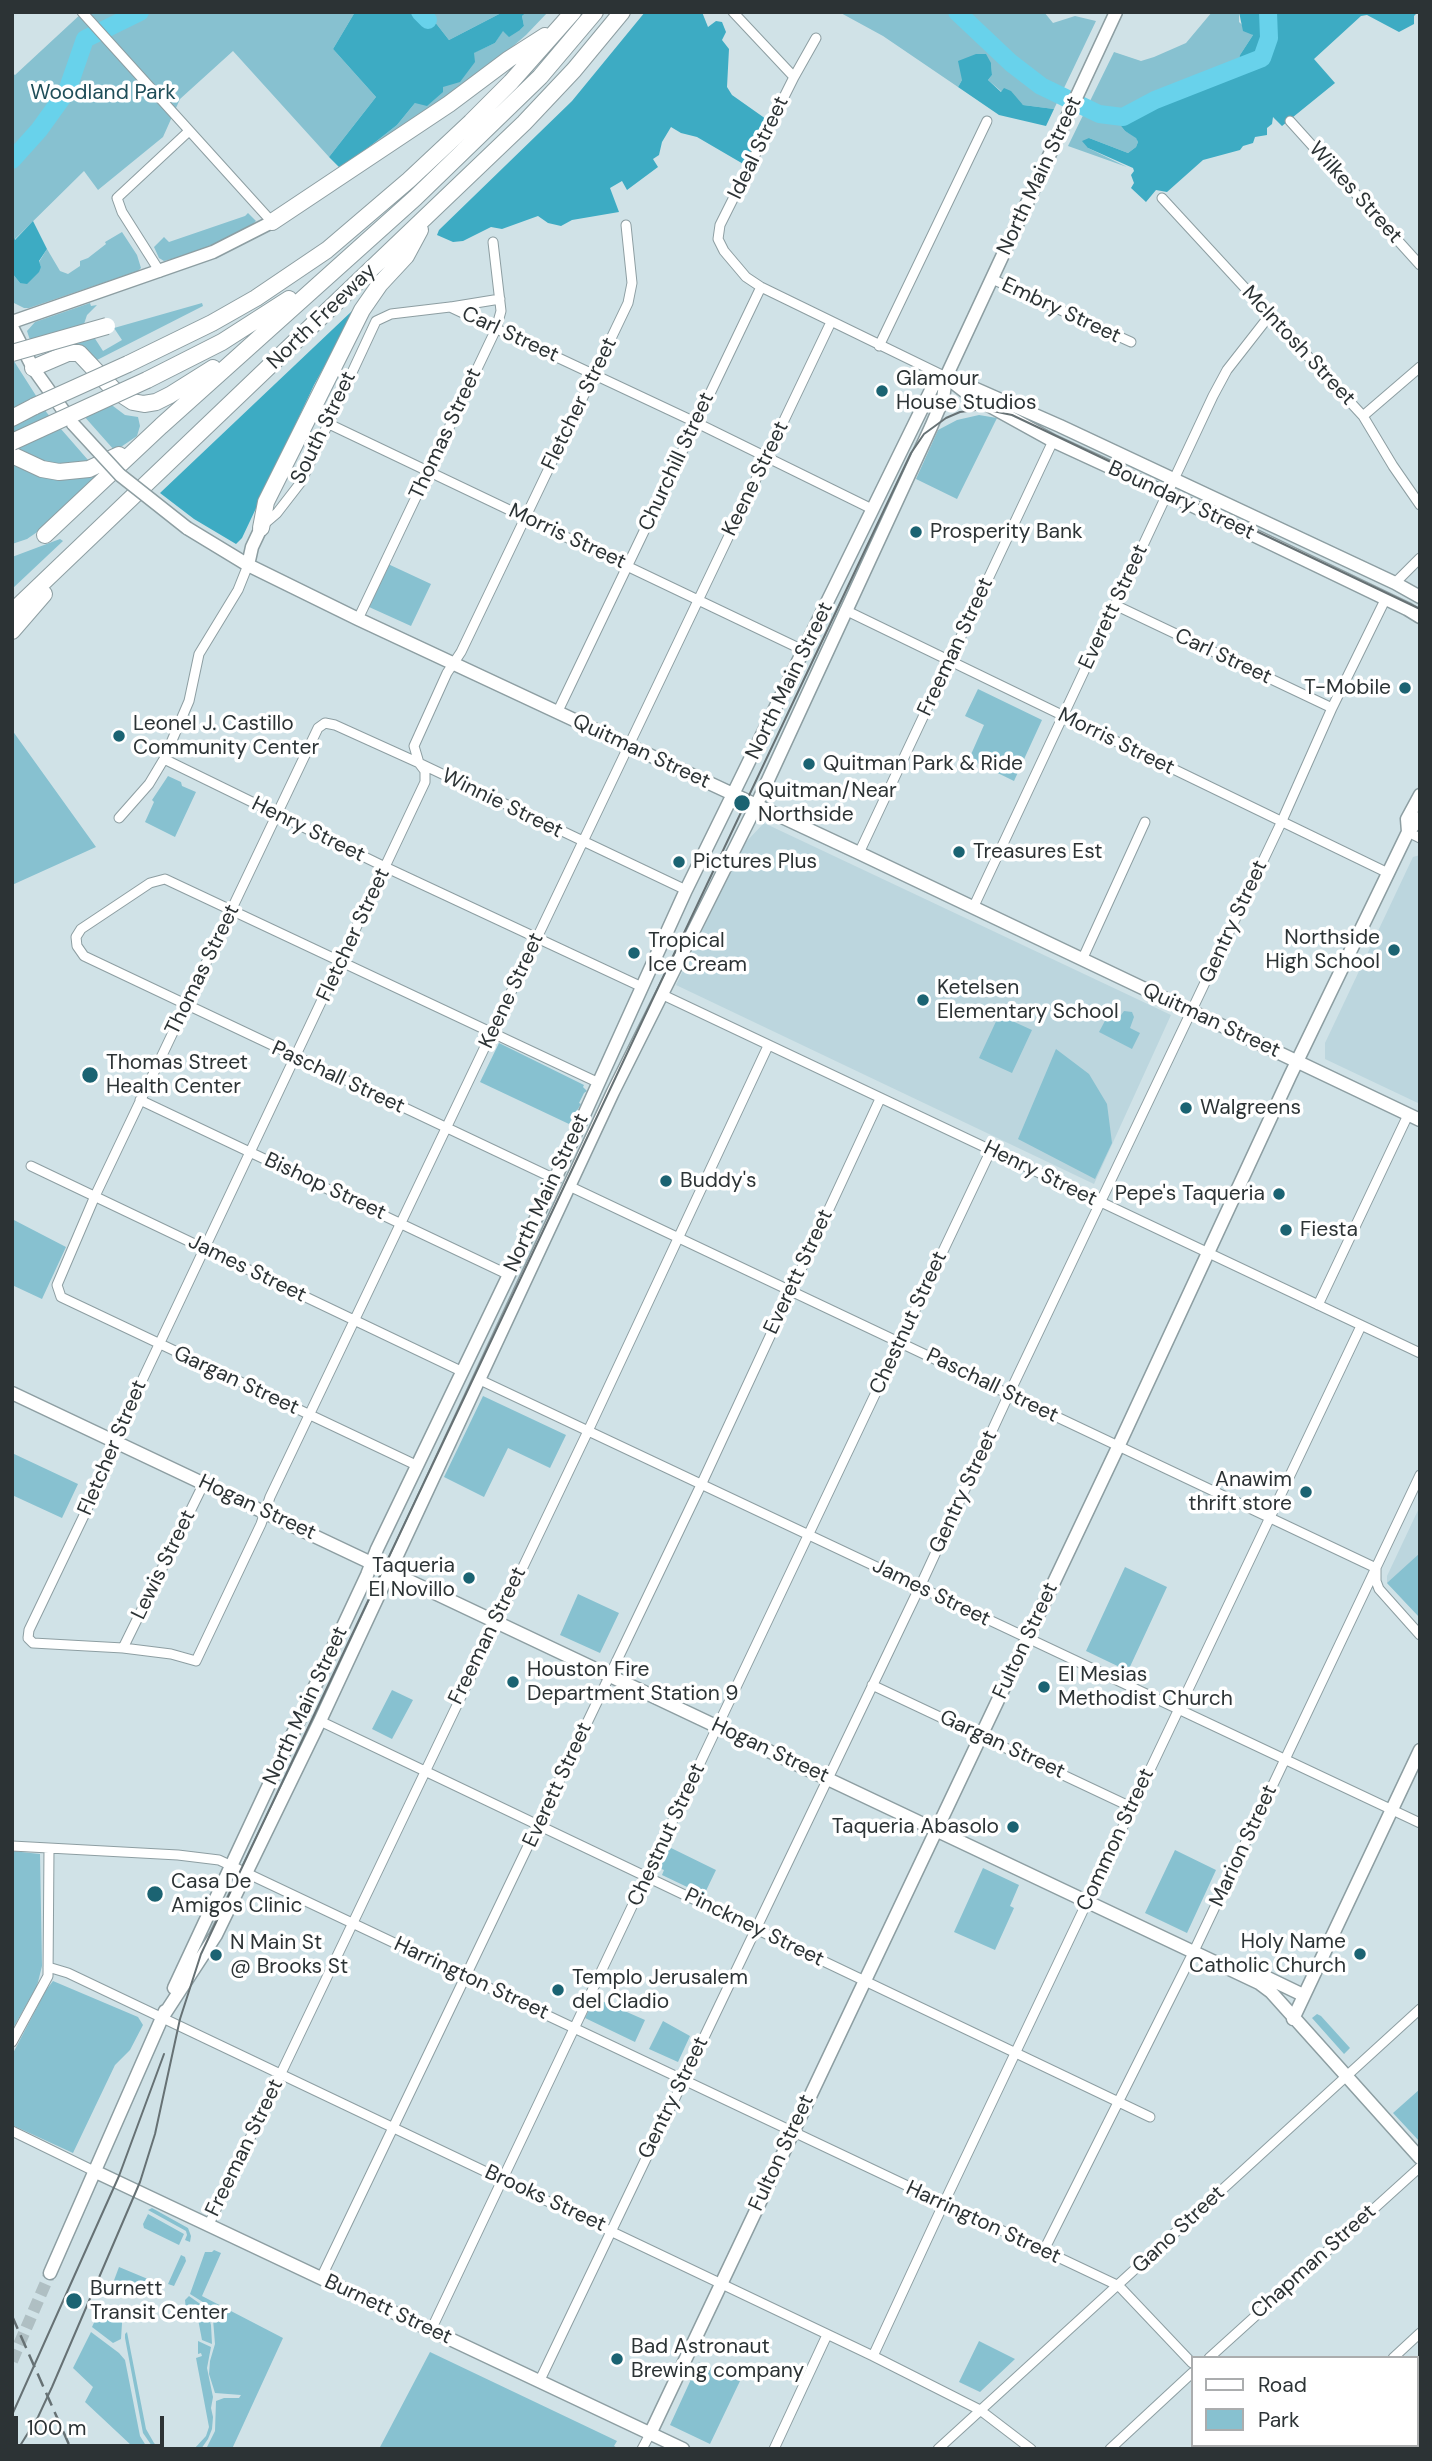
<!DOCTYPE html>
<html>
<head>
<meta charset="utf-8">
<style>
  body { margin:0 }
  #map { position:relative; width:1432px; height:2461px; overflow:hidden; background:#d0e2e7; font-family:"DM Sans",sans-serif }
  canvas { display:block }
  .frame { position:absolute; inset:0; border:14px solid #2c3335; pointer-events:none }
  .legend { position:absolute; left:1191px; top:2356px; width:228px; height:91px; box-sizing:border-box; background:#fff; border:2px solid #abadae; margin:0; padding:9px 12px; list-style:none; font-size:21px; color:#2c3335 }
  .legend li { display:flex; align-items:center; gap:14px; height:35px }
  .legend b { width:35px; border:2px solid #abadae }
  .scale { position:absolute; left:14px; top:2416px; width:150px; height:32px; box-sizing:border-box; border:4px solid #2c3335; border-top:0; padding-left:9px; font-size:21px; line-height:24px; white-space:nowrap; color:#2c3335; -webkit-text-stroke:5px #fff; paint-order:stroke }
</style>
</head>
<body>
<div id="map">
<canvas width="1432" height="2461"></canvas>
<div class="frame"></div>
<ul class="legend">
<li><b style="height:9px;background:#fff"></b>Road</li>
<li><b style="height:19px;background:#87c1d0"></b>Park</li>
</ul>
<div class="scale">100 m</div>
</div>
<script>
const ctx = document.querySelector('canvas').getContext('2d');
ctx.lineJoin = 'round';
function fill(path, color) { ctx.fillStyle = color; ctx.fill(path, 'evenodd'); }
const toPath = rows => new Path2D(rows.map(r => 'M' + r).join(''));
function strokePath(path, color, width, dash) { ctx.strokeStyle = color; ctx.lineWidth = width; ctx.lineCap = dash ? 'butt' : 'round'; ctx.setLineDash(dash || []); ctx.stroke(path); }
function label(font, color, halo, rows, align = 'center') {
  ctx.font = font + ' "DM Sans",sans-serif'; ctx.lineWidth = 7; ctx.setLineDash([]); ctx.textBaseline = 'middle'; ctx.strokeStyle = halo; ctx.fillStyle = color; for (const [text, x, y, turn = 0] of rows) {
    ctx.save(); ctx.translate(x, y); ctx.rotate((+turn || 0) * Math.PI / 180); ctx.textAlign = isNaN(turn) ? turn : align; if (halo) ctx.strokeText(text, 0, 0); ctx.fillText(text, 0, 0); ctx.restore();
  }
}
fill(toPath([
  [764,823,1171,1015,1094,1184,676,985,744,844],
  [1420,855,1420,1104,1325,1059,1325,1043,1413,857],
  [1420,1506,1420,1618,1387,1583,1387,1576]
]), '#bcd6de');
fill(toPath([
  [83,12,355,12,333,49,376,97,329,157,233,51,180,99,163,137,98,190,84,171,14,240,12,73,15,75],
  [433,12,503,12,449,40,431,17],
  [527,12,548,12,526,35,475,79,341,169,397,125,415,103,442,87,473,53,495,43,503,30,520,30,524,26,522,16],
  [839,12,1044,12,1053,23,1075,16,1096,21,1054,109,1023,105,1002,92,988,80,992,75,991,63,962,80,958,87,883,36],
  [1212,12,1239,12,1239,22,1253,35,1240,55,1238,69,1199,88,1177,89,1172,86,1163,95,1154,98,1153,102,1145,110,1128,118,1121,118,1121,126,1125,131,1136,137,1138,142,1136,147,1128,153,1089,138,1088,148,1127,167,1068,146,1114,52,1141,61,1154,57,1186,43],
  [248,213,256,221,252,225,215,244,183,256,164,261,159,258,154,247,164,237,169,242,245,216],
  [122,232,137,255,141,268,138,271,29,308,24,308,14,303,12,300,12,273,20,283,32,277,41,267,39,262,47,249,60,271,68,274,80,266,80,261,88,258,106,244,105,242],
  [90,303,91,306,97,305,87,315,84,324,30,340,27,331,35,322],
  [202,303,203,306,97,360,84,347,68,343,92,334,103,351,122,340,114,328],
  [12,358,47,413,102,476,46,526,27,539,12,544],
  [109,403,125,415,138,417,140,426,137,436,115,451,83,415],
  [979,415,997,418,957,499,916,479,938,430,957,420],
  [60,539,63,541,12,589,12,557],
  [388,564,431,584,411,626,369,607],
  [978,689,1042,720,1014,781,969,759,984,725,965,716],
  [12,730,96,847,12,885],
  [168,776,181,782,182,786,196,792,175,837,145,822,154,802,152,800],
  [1124,1011,1132,1012,1134,1017,1130,1028,1140,1033,1132,1049,1099,1032,1107,1017,1116,1022],
  [999,1015,1032,1030,1012,1073,979,1058],
  [499,1043,584,1085,583,1087,587,1091,584,1093,579,1103,581,1104,569,1124,480,1082],
  [1056,1049,1089,1074,1107,1104,1112,1143,1095,1179,1018,1139],
  [12,1219,66,1247,42,1299,12,1285],
  [483,1396,566,1435,550,1468,508,1448,484,1497,444,1477],
  [12,1453,78,1484,62,1518,12,1495],
  [1420,1553,1420,1618,1387,1583],
  [1125,1567,1167,1587,1128,1671,1086,1651],
  [578,1594,619,1613,600,1653,560,1635],
  [392,1690,413,1700,392,1739,372,1729],
  [667,1846,716,1870,704,1895,662,1875,664,1870,657,1867],
  [1175,1850,1216,1870,1187,1933,1145,1913],
  [12,1851,40,1854,42,1966,37,1986,12,2030],
  [983,1868,1019,1885,1010,1906,1014,1908,995,1950,954,1932],
  [53,1981,138,2017,143,2025,130,2050,115,2065,73,2153,12,2125,12,2055,46,1990],
  [595,1998,645,2020,635,2042,585,2018],
  [1317,2014,1321,2016,1350,2048,1344,2054,1312,2018],
  [663,2021,690,2036,678,2062,649,2049],
  [1420,2089,1420,2142,1393,2113],
  [152,2208,188,2228,191,2236,190,2242,185,2240,187,2235,186,2231,148,2210],
  [148,2214,184,2234,179,2245,144,2228,143,2224],
  [214,2250,221,2253,202,2296,283,2338,232,2449,206,2449,215,2431,216,2401,224,2398,239,2398,241,2395,215,2393,209,2374,210,2361,215,2344,213,2319,206,2304,190,2294,205,2252,212,2252],
  [181,2255,185,2257,186,2261,174,2286,168,2284],
  [119,2267,155,2282,154,2285,142,2288,126,2298,113,2283],
  [189,2296,206,2308,211,2325,212,2344,202,2340,197,2314,186,2310,185,2300],
  [112,2305,122,2306,123,2308,121,2339,113,2343,92,2327,99,2312],
  [91,2332,119,2353,125,2360,140,2436,148,2449,136,2449,132,2446,85,2402,93,2387,73,2368],
  [127,2332,146,2429,154,2443,160,2449,154,2449,143,2433,125,2338,125,2334],
  [198,2341,211,2347,207,2368,213,2397,211,2408,213,2417,212,2429,208,2439,201,2449,194,2449,206,2436,209,2427,196,2358,202,2356,201,2353,198,2354],
  [979,2341,1015,2359,980,2392,959,2382],
  [430,2352,617,2441,614,2446,619,2449,379,2449],
  [699,2362,740,2381,710,2444,670,2425]
]), '#87c1d0');
fill(toPath([
  [355,12,433,12,431,17,449,40,503,12,527,12,522,16,524,26,520,30,509,37,503,31,495,43,474,53,475,62,460,82,443,87,443,92,427,106,415,103,397,125,341,169,329,157,376,97,333,49],
  [645,12,702,12,708,27,716,21,722,22,726,32,722,40,729,49,727,87,732,95,766,119,745,165,697,137,681,133,671,127,662,142,659,155,653,159,658,167,627,190,622,181,610,188,619,212,572,220,561,226,548,223,538,216,502,229,491,227,463,241,453,242,437,235,439,230,572,101],
  [1239,12,1418,12,1414,16,1414,24,1399,32,1367,15,1361,16,1314,59,1335,83,1282,126,1273,117,1272,124,1267,128,1267,135,1255,137,1253,143,1243,146,1240,150,1203,160,1167,192,1156,190,1146,202,1131,188,1134,183,1131,175,1134,171,1133,168,1088,148,1082,141,1089,138,1128,153,1136,147,1138,142,1136,138,1125,131,1121,126,1121,118,1128,118,1145,110,1156,96,1163,95,1172,86,1178,89,1184,84,1189,85,1193,89,1199,88,1237,69,1240,55,1253,35,1243,31],
  [976,54,986,54,991,63,992,75,988,80,1001,92,1004,88,1011,91,1023,105,1054,109,1046,126,999,115,958,87,962,80,958,61],
  [33,221,47,249,39,261,41,267,39,272,27,284,20,283,12,273,12,233,15,240],
  [352,311,354,313,314,385,242,538,236,544,194,519,160,493]
]), '#3dabc3');
strokePath(toPath([
  [420,12,428,20],
  [957,12,1011,63,1041,86,1099,114,1123,117,1155,100,1262,58,1269,38,1268,12],
  [12,160,39,130,67,91,85,39,140,12]
]), '#68d2eb', 18);
strokePath(toPath([
  [12,2361,50,2273]
]), '#afbfc3', 12, [12, 6]);
const street = toPath([
  [82,12,272,222],
  [733,12,794,77],
  [816,38,794,77,720,225,718,239,724,251,746,277,761,287,946,377],
  [1290,121,1420,265],
  [1162,198,1363,416,1393,466,1420,505],
  [626,225,632,283,628,303,461,652,447,673,414,746,419,763,425,771,425,782,121,1425,112,1457,29,1630,28,1638,33,1643,123,1648,171,1654,196,1661,261,1524,270,1497,831,322],
  [160,272,122,212,117,198,189,131],
  [992,279,1131,342],
  [451,307,500,299],
  [879,346,987,121],
  [1363,416,1420,367],
  [329,424,805,651],
  [263,525,277,513,301,482,376,321,391,314,450,307,695,422,872,509],
  [1395,583,1420,558],
  [1115,605,1332,708],
  [845,610,1388,873],
  [358,619,496,329,501,311,493,242],
  [557,713,761,287],
  [164,759,385,867,642,987],
  [119,818,149,784,164,759,189,701,199,654,238,590,248,565],
  [1408,832,1420,838],
  [859,853,1053,441],
  [973,908,1213,396,1227,370,1270,315],
  [1082,960,1145,822],
  [661,994,1420,1353],
  [140,1100,509,1275],
  [31,1166,463,1372],
  [555,1179,84,956,77,946,76,937,81,929,150,883,165,879,599,1083],
  [569,1186,1376,1568,1376,1581,1379,1589,1420,1635],
  [1318,1305,1408,1115],
  [480,1380,1420,1823],
  [418,1466,61,1297,57,1285,95,1196,318,728,325,723,335,725,419,763,686,890],
  [123,1648,204,1483],
  [872,1685,1131,1807],
  [320,1721,1150,2117],
  [12,1846,178,1855,219,1860,1119,2286,1192,2363],
  [48,1967,68,1973,873,2356,980,2410,1031,2449],
  [12,2042,48,1976,49,1849],
  [12,2131,94,2171],
  [208,2226,588,1431,768,1046],
  [1043,2252,1194,1951,1420,1475],
  [321,2278,701,1485,880,1099],
  [431,2330,991,1150],
  [873,2356,943,2205,1361,1326],
  [1209,2358,1420,2167],
  [1393,2358,1420,2333],
  [539,2382,924,1578,1009,1394,1281,823,1332,708,1385,600],
  [1264,2445,1267,2449],
  [642,2449,650,2434],
  [774,2449,827,2335],
  [938,2449,1420,2009],
  [1110,2449,1192,2373],
  [1294,2449,1298,2445]
]);
const secondary = toPath([
  [12,322,213,252,272,222],
  [12,327,33,368,73,424],
  [946,377,968,394,1053,441,1168,494,1407,609,1420,617],
  [960,382,1060,426,1395,583,1420,597],
  [187,528,248,565,358,619,859,853,1420,1120],
  [248,565,252,547,261,528],
  [1408,832,1407,819,1420,795],
  [12,1393,1259,1983,1271,1992,1420,2158],
  [1240,1968,1249,1969,1303,1995],
  [174,1988,367,1575,377,1549,555,1179,686,890,933,386,946,377],
  [162,2018,216,1935,320,1721,613,1092,756,806,931,427,943,399,946,377,1116,12],
  [1293,2019,1420,1750],
  [94,2171,683,2449],
  [50,2273,165,2011],
  [650,2434,1118,1447,1290,1076,1408,832,1420,818]
]);
const highway = toPath([
  [272,222,449,104,509,59,545,36],
  [128,364,212,323,256,298,327,250,409,180,471,122,511,82,573,12],
  [33,368,68,353,79,353,113,389,133,402,144,404,156,402,170,395,213,368],
  [147,380,222,342,289,299],
  [12,418,35,406],
  [12,455,42,469,59,472,89,469,119,455],
  [261,528,266,502,362,310,380,284,406,256,420,230],
  [45,535,161,426,415,198,540,77,595,12],
  [12,612,524,123,574,70,622,12],
  [12,631,44,594]
]);
strokePath(street, '#8d9ea2', 11);
strokePath(secondary, '#8d9ea2', 15);
strokePath(highway, '#8d9ea2', 18);
strokePath(street, '#fff', 9);
strokePath(secondary, '#fff', 12);
strokePath(highway, '#fff', 16);
strokePath(toPath([
  [12,2415,119,2176,164,2054],
  [18,2449,38,2417,52,2387,140,2182,155,2134,180,2019,201,1954,911,453,924,434,946,418,960,412,983,409,1012,415,1420,609]
]), '#667174', 2);
strokePath(toPath([
  [12,2316,71,2449]
]), '#667174', 2.5, [14, 7]);
const secondaryBridge = toPath([
  [73,424,120,475,187,528]
]);
const highwayBridge = toPath([
  [12,353,107,326],
  [35,406,128,364],
  [12,442,147,380]
]);
strokePath(secondaryBridge, '#8d9ea2', 15, []);
strokePath(highwayBridge, '#8d9ea2', 18, []);
strokePath(secondaryBridge, '#fff', 12);
strokePath(highwayBridge, '#fff', 16);
for (const [x, y, r, color] of [
  [882,391,7,"#1b6372"],
  [916,532,7,"#1b6372"],
  [1405,688,7,"#1b6372"],
  [119,736,7,"#1b6372"],
  [809,764,7,"#1b6372"],
  [742,803,9,"#1b6372"],
  [959,852,7,"#1b6372"],
  [679,862,7,"#1b6372"],
  [1394,950,7,"#1b6372"],
  [634,953,7,"#1b6372"],
  [923,1000,7,"#1b6372"],
  [90,1075,9,"#1b6372"],
  [1186,1108,7,"#1b6372"],
  [666,1181,7,"#1b6372"],
  [1279,1194,7,"#1b6372"],
  [1286,1230,7,"#1b6372"],
  [1306,1492,7,"#1b6372"],
  [469,1578,7,"#1b6372"],
  [513,1682,7,"#1b6372"],
  [1044,1687,7,"#1b6372"],
  [1013,1827,7,"#1b6372"],
  [155,1894,9,"#1b6372"],
  [1360,1954,7,"#1b6372"],
  [216,1955,7,"#1b6372"],
  [558,1990,7,"#1b6372"],
  [74,2301,9,"#1b6372"],
  [617,2359,7,"#1b6372"]
]) { const dot = new Path2D(); dot.arc(x, y, r, 0, 2 * Math.PI); ctx.fillStyle = color; ctx.fill(dot); strokePath(dot, '#fff', 2.5); }
label('21px', '#1f4e59', '#fff', [
  ["Woodland Park",103,93]
]);
label('21px', '#2c3335', '#fff', [
  ["Ideal Street",759,148,-64],
  ["North Main Street",1040,176,-65],
  ["Wilkes Street",1355,193,48],
  ["Embry Street",1061,311,25],
  ["North Freeway",322,317,-44],
  ["Carl Street",510,335,25],
  ["McIntosh Street",1298,346,47],
  ["Fletcher Street",580,404,-64],
  ["South Street",324,428,-64],
  ["Thomas Street",446,434,-65],
  ["Churchill Street",677,462,-65],
  ["Keene Street",756,479,-64],
  ["Boundary Street",1181,501,25],
  ["Morris Street",567,537,25],
  ["Everett Street",1114,607,-65],
  ["Freeman Street",956,647,-65],
  ["Carl Street",1223,657,25],
  ["North Main Street",790,681,-64],
  ["Morris Street",1116,742,26],
  ["Quitman Street",641,752,25],
  ["Winnie Street",502,804,26],
  ["Henry Street",308,830,26],
  ["Gentry Street",1234,922,-65],
  ["Fletcher Street",354,935,-65],
  ["Thomas Street",203,970,-64],
  ["Keene Street",512,991,-65],
  ["Quitman Street",1211,1021,25],
  ["Paschall Street",338,1078,25],
  ["Henry Street",1040,1174,26],
  ["Bishop Street",325,1187,25],
  ["North Main Street",547,1193,-65],
  ["James Street",247,1269,26],
  ["Everett Street",799,1272,-65],
  ["Chestnut Street",909,1323,-65],
  ["Gargan Street",236,1381,25],
  ["Paschall Street",992,1386,26],
  ["Fletcher Street",113,1448,-67],
  ["Gentry Street",964,1492,-65],
  ["Hogan Street",257,1508,25],
  ["Lewis Street",164,1565,-64],
  ["James Street",931,1593,26],
  ["Freeman Street",488,1636,-64],
  ["Fulton Street",1026,1641,-65],
  ["North Main Street",306,1706,-65],
  ["Gargan Street",1002,1745,25],
  ["Hogan Street",770,1751,25],
  ["Everett Street",558,1785,-65],
  ["Chestnut Street",667,1835,-65],
  ["Common Street",1116,1840,-65],
  ["Marion Street",1244,1846,-65],
  ["Pinckney Street",754,1928,26],
  ["Harrington Street",471,1979,25],
  ["Gentry Street",674,2098,-64],
  ["Freeman Street",245,2148,-64],
  ["Fulton Street",782,2153,-65],
  ["Brooks Street",545,2199,25],
  ["Harrington Street",983,2223,25],
  ["Gano Street",1179,2230,-43],
  ["Chapman Street",1314,2262,-42],
  ["Burnett Street",388,2310,25]
]);
label('21px', '#2c3335', '#fff', [
  ["Glamour",896,379],
  ["House Studios",896,403],
  ["Prosperity Bank",930,532],
  ["T-Mobile",1391,688,"right"],
  ["Leonel J. Castillo",133,724],
  ["Community Center",133,748],
  ["Quitman Park & Ride",823,764],
  ["Quitman/Near",758,791],
  ["Northside",758,815],
  ["Treasures Est",973,852],
  ["Pictures Plus",693,862],
  ["Northside",1380,938,"right"],
  ["High School",1380,962,"right"],
  ["Tropical",648,941],
  ["Ice Cream",648,965],
  ["Ketelsen",937,988],
  ["Elementary School",937,1012],
  ["Thomas Street",106,1063],
  ["Health Center",106,1087],
  ["Walgreens",1200,1108],
  ["Buddy's",680,1181],
  ["Pepe's Taqueria",1265,1194,"right"],
  ["Fiesta",1300,1230],
  ["Anawim",1292,1480,"right"],
  ["thrift store",1292,1504,"right"],
  ["Taqueria",455,1566,"right"],
  ["El Novillo",455,1590,"right"],
  ["Houston Fire",527,1670],
  ["Department Station 9",527,1694],
  ["El Mesias",1058,1675],
  ["Methodist Church",1058,1699],
  ["Taqueria Abasolo",999,1827,"right"],
  ["Casa De",171,1882],
  ["Amigos Clinic",171,1906],
  ["Holy Name",1346,1942,"right"],
  ["Catholic Church",1346,1966,"right"],
  ["N Main St",230,1943],
  ["@ Brooks St",230,1967],
  ["Templo Jerusalem",572,1978],
  ["del Cladio",572,2002],
  ["Burnett",90,2289],
  ["Transit Center",90,2313],
  ["Bad Astronaut",631,2347],
  ["Brewing company",631,2371]
], 'left');
</script>
</body>
</html>
